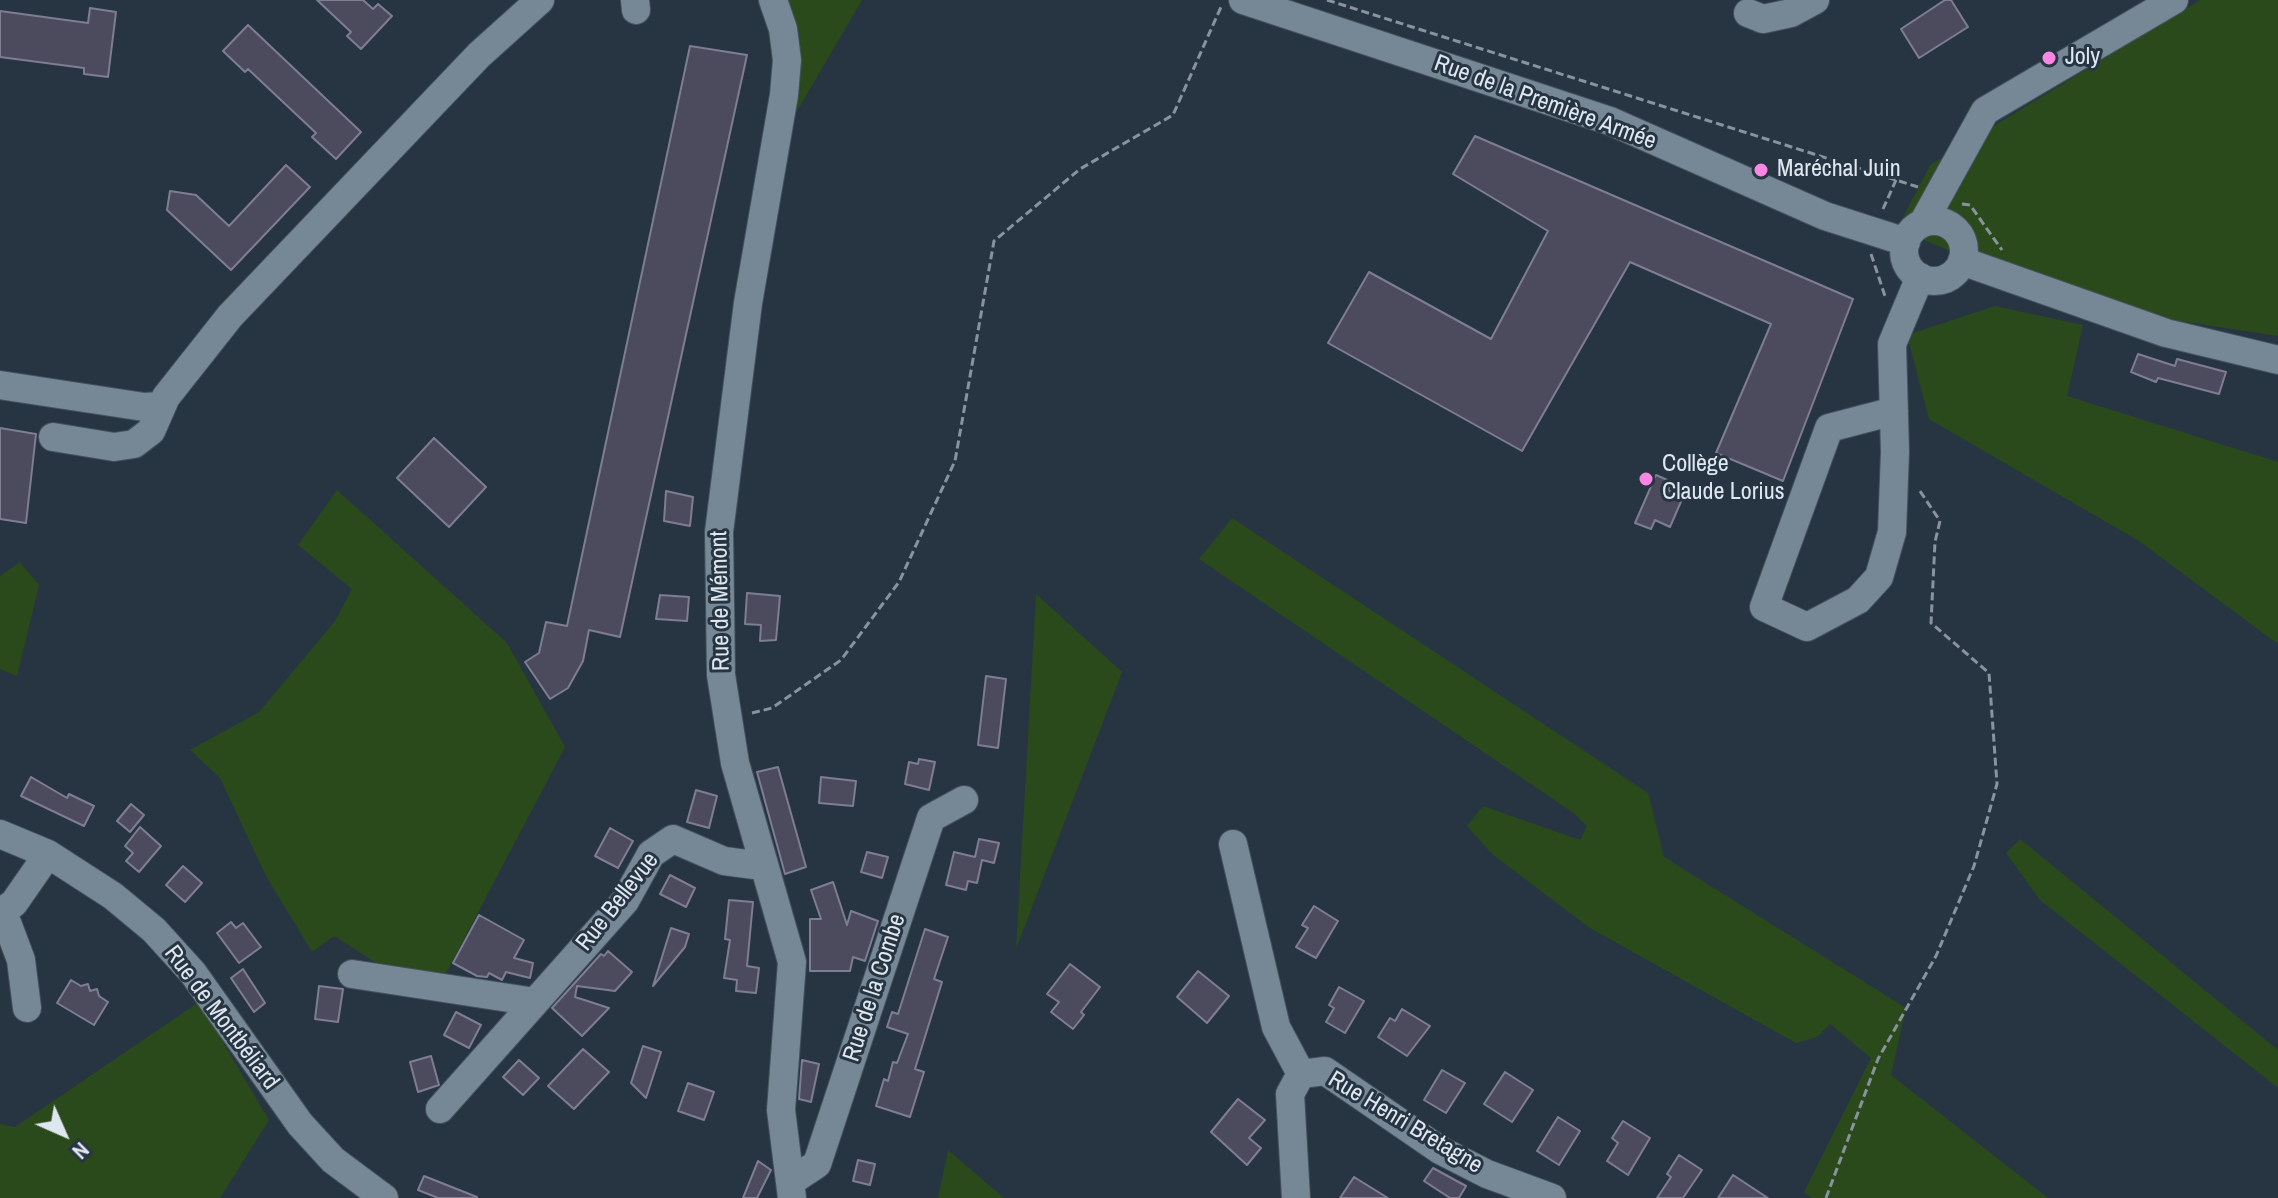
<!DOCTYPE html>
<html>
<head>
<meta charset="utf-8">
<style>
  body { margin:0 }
  #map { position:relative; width:2278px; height:1198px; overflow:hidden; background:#273543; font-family:"Archivo Narrow",sans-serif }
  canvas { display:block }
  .north { position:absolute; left:24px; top:1094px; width:80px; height:80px; -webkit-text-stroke:6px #273543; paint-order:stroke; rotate:135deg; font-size:22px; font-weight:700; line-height:32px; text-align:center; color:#dee7f0 }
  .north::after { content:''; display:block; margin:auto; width:28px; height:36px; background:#dee7f0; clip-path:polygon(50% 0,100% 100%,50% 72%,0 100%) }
</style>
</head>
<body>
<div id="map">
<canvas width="2278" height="1198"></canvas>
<div class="north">N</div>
</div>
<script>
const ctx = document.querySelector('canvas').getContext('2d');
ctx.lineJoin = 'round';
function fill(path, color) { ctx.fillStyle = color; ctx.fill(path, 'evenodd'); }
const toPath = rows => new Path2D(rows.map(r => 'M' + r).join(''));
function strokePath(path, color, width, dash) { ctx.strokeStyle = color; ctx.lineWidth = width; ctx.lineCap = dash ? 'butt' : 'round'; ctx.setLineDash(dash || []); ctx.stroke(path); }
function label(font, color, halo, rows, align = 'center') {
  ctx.font = font + ' "Archivo Narrow",sans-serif'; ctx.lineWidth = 6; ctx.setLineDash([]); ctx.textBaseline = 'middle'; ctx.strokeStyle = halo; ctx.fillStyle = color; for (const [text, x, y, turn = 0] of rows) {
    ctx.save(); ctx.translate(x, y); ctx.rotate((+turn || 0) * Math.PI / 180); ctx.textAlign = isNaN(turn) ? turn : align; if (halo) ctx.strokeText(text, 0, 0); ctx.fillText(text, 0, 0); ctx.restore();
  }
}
fill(toPath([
  [788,0,862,0,790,123,799,37],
  [2200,0,2278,0,2278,336,2087,307,1897,229,1930,165],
  [1995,306,2083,325,2067,396,2278,462,2278,644,2139,541,1929,419,1907,335],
  [337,490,507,643,565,747,443,979,389,971,334,936,312,952,266,876,220,778,190,750,259,712,335,621,352,589,298,545],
  [1232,518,1648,793,1664,857,1906,1008,1891,1075,2048,1198,1812,1198,1804,1192,1871,1058,1830,1024,1817,1037,1796,1043,1590,928,1492,854,1467,826,1483,806,1580,840,1587,826,1575,814,1199,559],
  [20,562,39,585,17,676,0,669,0,576],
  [1036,594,1122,672,1016,949],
  [2020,839,2278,1050,2278,1088,2040,900,2006,853],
  [199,1002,269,1120,220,1198,0,1198,0,1124,15,1127],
  [948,1150,1004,1198,938,1198]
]), '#2a4a1c');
const building = toPath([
  [317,0,363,0,373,9,378,4,392,16,361,49,347,36,351,32,317,0],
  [1945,0,1951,0,1968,27,1919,58,1901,29,1945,0],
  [90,8,116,12,108,77,84,74,84,68,0,57,0,11,88,23,90,8],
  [248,25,361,132,336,159,312,137,316,133,248,69,245,72,223,51,248,25],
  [690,46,747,55,620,637,589,630,583,661,568,688,550,699,525,662,539,653,546,622,567,626,690,46],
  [1475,136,1853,299,1783,481,1716,453,1771,324,1630,262,1522,451,1328,343,1369,272,1491,339,1548,231,1453,174,1475,136],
  [286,165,310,187,231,270,167,210,170,191,196,195,229,226,286,165],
  [2138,354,2175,366,2177,359,2226,372,2219,394,2158,378,2156,382,2131,372,2138,354],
  [0,428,36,434,26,523,0,519,0,428],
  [434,438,486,487,449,527,397,478,434,438],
  [1656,475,1672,482,1668,490,1683,497,1670,527,1655,520,1651,529,1635,523,1656,475],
  [666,491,693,497,690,526,664,521,666,491],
  [747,593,780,596,776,640,760,641,761,625,745,624,747,593],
  [660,595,689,597,687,621,656,619,660,595],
  [986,676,1006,679,998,748,978,745,986,676],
  [919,759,935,762,929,790,905,784,909,762,918,764,919,759],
  [778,767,806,867,785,874,757,772,778,767],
  [31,777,67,798,69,794,94,806,84,826,21,796,31,777],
  [821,777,856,781,853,806,819,803,821,777],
  [696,790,717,796,709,828,687,822,696,790],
  [131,804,144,815,130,832,117,821,131,804],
  [140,827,161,846,139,872,126,861,133,853,125,846,140,827],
  [610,828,633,841,618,868,595,856,610,828],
  [979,839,999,843,994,863,982,860,977,883,968,881,966,890,946,885,954,852,975,857,979,839],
  [867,852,888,857,882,878,861,872,867,852],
  [183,866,202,883,185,902,166,885,183,866],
  [670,875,695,888,686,907,660,894,670,875],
  [833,882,847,925,851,911,878,921,865,961,853,957,850,971,810,971,810,919,821,919,811,890,833,882],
  [729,900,753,902,747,966,759,968,756,993,736,991,737,980,724,978,730,940,725,939,729,900],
  [1314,906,1338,921,1316,958,1296,947,1308,928,1302,925,1314,906],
  [479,915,524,940,514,958,533,963,530,978,506,972,502,980,489,973,487,977,477,976,453,963,479,915],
  [231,922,236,928,243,923,261,947,239,963,217,933,231,922],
  [671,928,689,934,685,947,653,986,671,928],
  [925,929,948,937,934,979,942,982,915,1069,924,1072,910,1117,876,1106,884,1079,888,1081,893,1062,897,1063,908,1034,887,1027,892,1012,898,1014,925,929],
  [608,951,632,972,615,991,577,986,575,997,609,1008,582,1036,552,1008,601,954,604,956,608,951],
  [1070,964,1100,987,1081,1012,1084,1015,1073,1029,1051,1012,1059,1002,1047,994,1070,964],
  [243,969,265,1003,254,1012,231,978,243,969],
  [1198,971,1229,996,1207,1023,1177,997,1198,971],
  [71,980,81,986,88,984,90,991,97,989,99,996,108,1002,94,1025,57,1003,71,980],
  [319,986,343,989,338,1022,315,1019,319,986],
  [1339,987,1364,1001,1345,1033,1326,1022,1334,1008,1329,1005,1339,987],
  [1402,1009,1430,1026,1407,1056,1378,1037,1390,1018,1395,1021,1402,1009],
  [456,1012,481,1025,469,1048,444,1035,456,1012],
  [643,1046,661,1052,646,1098,631,1083,643,1046],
  [583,1049,609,1072,574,1109,548,1086,583,1049],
  [431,1056,439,1085,418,1092,410,1062,431,1056],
  [519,1060,539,1078,523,1095,503,1077,519,1060],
  [802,1060,819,1064,811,1102,799,1099,802,1060],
  [1442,1070,1465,1083,1446,1113,1424,1100,1442,1070],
  [1505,1072,1533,1090,1512,1122,1484,1104,1505,1072],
  [688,1083,714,1092,704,1120,678,1111,688,1083],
  [1238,1099,1265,1120,1249,1138,1261,1148,1247,1165,1211,1132,1238,1099],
  [1558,1117,1580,1131,1559,1165,1537,1151,1558,1117],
  [1623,1121,1650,1138,1628,1175,1607,1161,1618,1143,1612,1138,1623,1121],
  [1679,1155,1702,1170,1683,1198,1657,1198,1671,1177,1667,1174,1679,1155],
  [858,1160,875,1164,870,1185,853,1181,858,1160],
  [758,1161,771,1170,757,1198,743,1198,758,1161],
  [1433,1168,1466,1186,1459,1198,1450,1198,1424,1181,1433,1168],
  [1733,1175,1768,1198,1718,1198,1733,1175],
  [424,1176,477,1197,477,1198,438,1198,418,1190,424,1176],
  [1354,1177,1388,1198,1340,1198,1354,1177]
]);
fill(building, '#4c4b5e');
strokePath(building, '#7e7d92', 2);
const minor = toPath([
  [635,0,636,10],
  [773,0,783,29,787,60,784,95,748,303,719,532,721,675,735,763,792,962,781,1110,792,1198],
  [1243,0,1610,121,1825,216,1906,242],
  [1748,13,1763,19,1791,13,1815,0],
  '1904 251a30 30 0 1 1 60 0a30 30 0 1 1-60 0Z',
  [1923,223,1985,111,2174,0],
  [1962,261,2166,333,2278,360],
  [0,385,144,407,161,406],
  [1894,411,1829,428,1764,607,1807,627,1858,600,1879,577,1892,532,1895,452,1892,344,1920,277],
  [53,437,114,447,134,444,151,431,166,397,230,316,479,55,540,0],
  [0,834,48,854,113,896,154,930,193,973,300,1124,333,1160,384,1198],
  [1233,844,1276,1027,1301,1074,1290,1094,1296,1198],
  [3,912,21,960,27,1008],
  [0,913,14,903,48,854],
  [352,974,535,1002],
  [1301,1074,1325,1071,1440,1150,1487,1174,1552,1198],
  [440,1109,625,901,651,854,673,839,724,861,762,866],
  [790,1182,817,1164,931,818,964,800]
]);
strokePath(minor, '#45525d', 30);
strokePath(toPath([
  [1327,0,1918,187],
  [1962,204,1970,205,2002,250],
  [1883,209,1896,180],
  [1871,254,1885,296],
  [752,713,772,708,841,660,899,582,955,461,994,241,1080,169,1173,115,1221,7],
  [1826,1198,1878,1059,1936,956,1974,866,1997,784,1989,673,1931,623,1935,542,1940,521,1918,488]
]), '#88939e', 3, [8, 4]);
strokePath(minor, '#768796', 28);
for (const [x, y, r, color] of [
  [2049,58,8,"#fb86e4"],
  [1761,170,8,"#fb86e4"],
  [1646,479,8,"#fb86e4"]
]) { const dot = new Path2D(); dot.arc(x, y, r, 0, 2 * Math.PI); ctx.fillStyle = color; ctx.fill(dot); strokePath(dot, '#273543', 3); }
label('24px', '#dee7f0', '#273543', [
  ["Joly",2065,58],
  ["Maréchal Juin",1777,170],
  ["Collège",1662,465],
  ["Claude Lorius",1662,493]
], 'left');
label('24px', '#dee7f0', '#273543', [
  ["Rue de la Première Armée",1545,103,20],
  ["Rue de Mémont",721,601,-91],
  ["Rue Bellevue",618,902,-52],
  ["Rue de la Combe",875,988,-72],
  ["Rue de Montbéliard",221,1018,53],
  ["Rue Henri Bretagne",1405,1123,31]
]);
</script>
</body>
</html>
